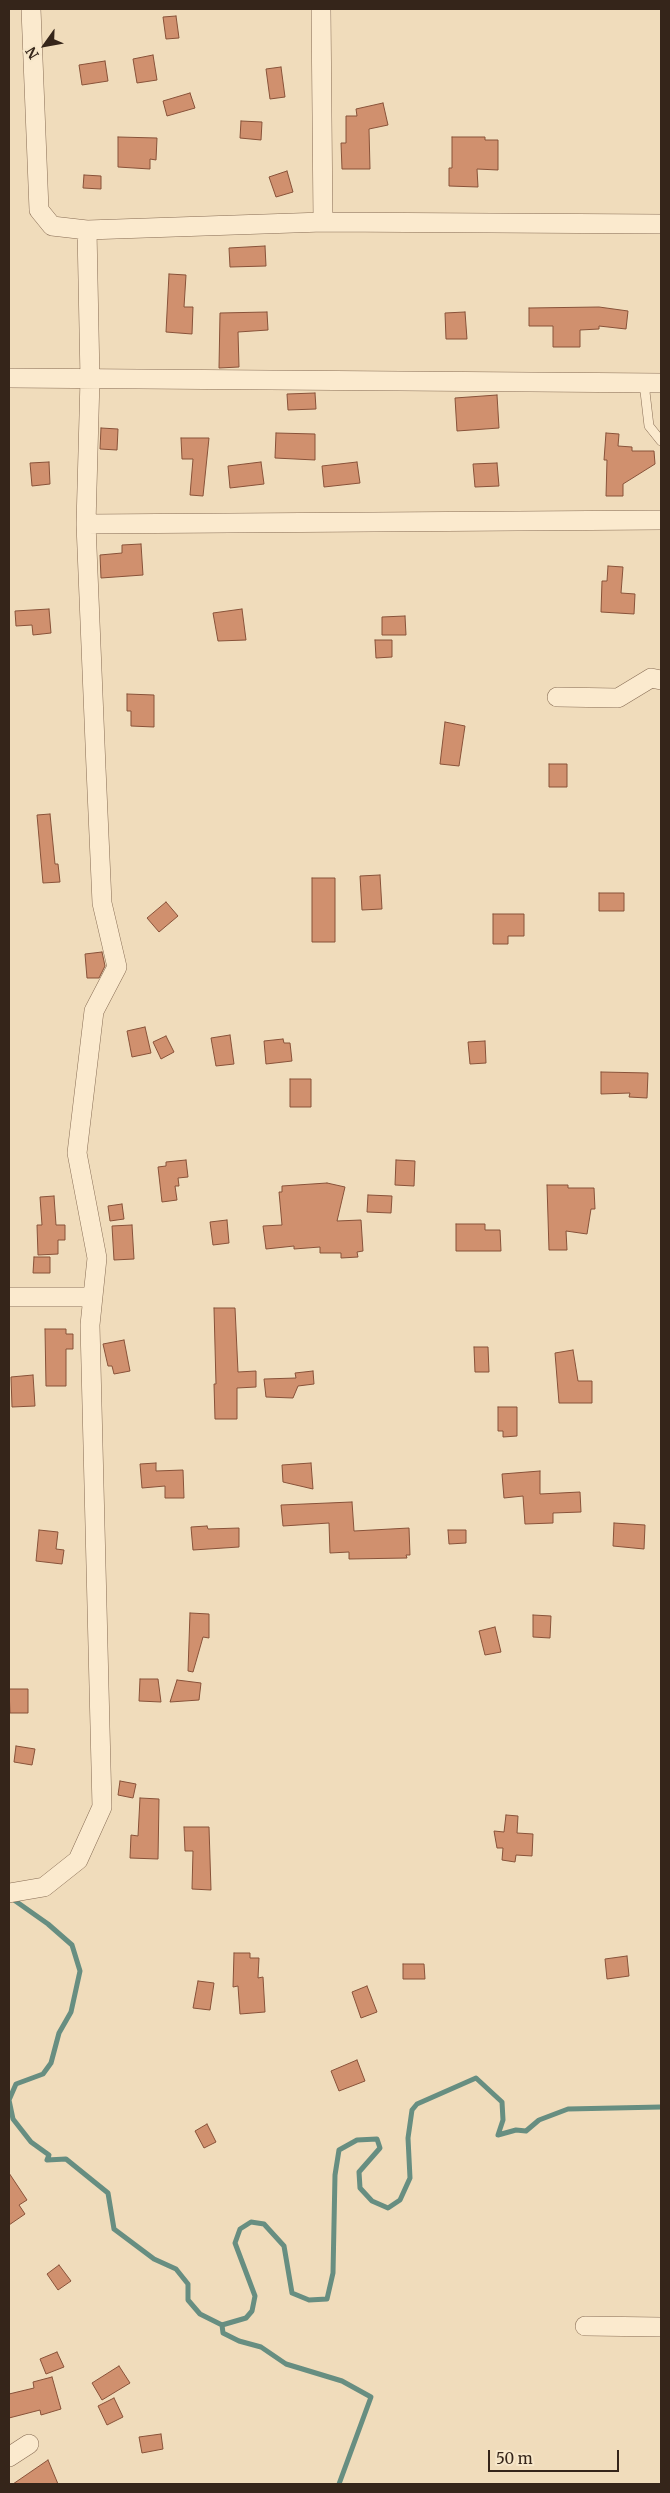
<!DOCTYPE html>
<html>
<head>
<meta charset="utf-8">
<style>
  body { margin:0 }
  #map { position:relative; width:670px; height:2493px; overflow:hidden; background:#f0dcbb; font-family:Merriweather,serif }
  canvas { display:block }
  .frame { position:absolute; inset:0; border:10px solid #35251a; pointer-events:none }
  .north { position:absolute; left:20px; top:20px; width:50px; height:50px; -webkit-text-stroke:4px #f7e7ca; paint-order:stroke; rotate:238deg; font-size:14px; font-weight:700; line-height:20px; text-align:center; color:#35251a }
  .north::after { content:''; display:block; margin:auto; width:18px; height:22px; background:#35251a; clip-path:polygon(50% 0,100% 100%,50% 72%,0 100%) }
  .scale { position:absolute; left:488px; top:2450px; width:131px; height:22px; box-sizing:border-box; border:2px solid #35251a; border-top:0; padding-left:6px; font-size:15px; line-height:18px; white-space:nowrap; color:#35251a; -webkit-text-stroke:4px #f7e7ca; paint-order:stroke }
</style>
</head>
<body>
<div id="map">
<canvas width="670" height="2493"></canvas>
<div class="frame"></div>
<div class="north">N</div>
<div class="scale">50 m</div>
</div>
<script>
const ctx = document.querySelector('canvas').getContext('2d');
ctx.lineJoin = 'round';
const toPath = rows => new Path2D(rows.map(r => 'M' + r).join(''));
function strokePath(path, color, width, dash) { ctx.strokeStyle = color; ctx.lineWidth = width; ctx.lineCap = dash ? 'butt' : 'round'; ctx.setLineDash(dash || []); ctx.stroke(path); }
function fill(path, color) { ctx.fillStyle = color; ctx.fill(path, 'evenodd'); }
strokePath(toPath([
  [14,1900,48,1924,72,1945,80,1971,71,2012,59,2033,51,2063,43,2074,16,2084,9,2100,13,2119,31,2142,49,2155,47,2160,66,2159,108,2193,114,2229,154,2259,176,2269,188,2284,188,2300,200,2314,222,2325],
  [339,2484,371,2397,342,2381,286,2364,261,2347,239,2341,223,2333,222,2325,246,2318,252,2311,255,2296,235,2243,240,2229,251,2222,264,2224,284,2246,292,2293,309,2300,327,2299,333,2273,335,2175,339,2150,357,2140,377,2139,380,2148,359,2172,360,2188,372,2201,388,2208,400,2200,410,2178,408,2138,412,2110,417,2104,476,2078,502,2102,503,2120,498,2135,516,2130,526,2131,539,2120,568,2109,661,2107]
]), '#678e81', 5);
const building = toPath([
  [176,16,179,38,166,39,163,17,176,16],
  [153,55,157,80,137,83,133,59,153,55],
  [105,61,108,81,82,85,79,65,105,61],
  [281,67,285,97,270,99,266,69,281,67],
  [190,93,195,108,167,116,163,101,190,93],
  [383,103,388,125,369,129,370,169,342,169,341,143,346,143,346,116,357,116,356,109,383,103],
  [241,121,262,122,261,140,240,138,241,121],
  [118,137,157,138,156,160,150,159,150,169,118,167,118,137],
  [452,137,485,137,485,140,498,140,498,170,477,169,478,187,449,186,449,168,452,168,452,137],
  [287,171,293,192,276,197,269,177,287,171],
  [84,175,101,176,101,189,83,188,84,175],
  [265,246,266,266,230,267,229,248,265,246],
  [169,274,186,275,184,307,193,307,192,334,166,332,169,274],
  [529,308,599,307,628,311,626,329,599,326,599,329,580,330,580,347,553,347,553,326,529,326,529,308],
  [267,312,268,330,238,332,239,367,219,368,220,313,267,312],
  [465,312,467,339,446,339,445,313,465,312],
  [315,393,316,409,288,410,287,394,315,393],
  [497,395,499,428,457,431,455,398,497,395],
  [101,428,118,429,117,450,100,449,101,428],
  [276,433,315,434,315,460,275,458,276,433],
  [606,433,619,434,618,446,632,447,632,451,654,451,655,464,623,484,623,496,606,496,607,460,604,460,606,433],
  [181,438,209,438,203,496,190,495,193,459,182,459,181,438],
  [49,462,50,484,32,486,30,463,49,462],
  [261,462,264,484,230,488,228,466,261,462],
  [357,462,360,483,324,487,322,466,357,462],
  [497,463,499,486,475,487,473,464,497,463],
  [141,544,143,575,101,578,100,555,122,553,122,545,141,544],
  [608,566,623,567,621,593,635,594,634,614,601,612,602,581,607,581,608,566],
  [49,609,51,633,33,635,32,625,16,626,15,611,49,609],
  [242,609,246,640,218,641,213,613,242,609],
  [405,616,406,635,382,635,382,617,405,616],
  [375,640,392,640,392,657,376,658,375,640],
  [127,694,154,695,154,727,131,726,131,711,127,711,127,694],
  [445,722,465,726,459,766,440,764,445,722],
  [549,764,567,764,567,787,549,787,549,764],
  [50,814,55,864,58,864,60,882,43,883,37,815,50,814],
  [380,875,382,909,362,910,360,876,380,875],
  [312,878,335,878,335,942,312,942,312,878],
  [599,893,624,893,624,911,599,911,599,893],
  [166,902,178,916,159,932,147,918,166,902],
  [493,914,524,914,524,936,508,936,508,944,493,944,493,914],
  [102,952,105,966,99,978,87,978,85,954,102,952],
  [145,1027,151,1053,132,1057,127,1031,145,1027],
  [230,1035,234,1064,216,1066,211,1038,230,1035],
  [166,1036,174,1052,161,1059,153,1042,166,1036],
  [283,1039,284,1043,290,1043,292,1061,266,1064,264,1041,283,1039],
  [485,1041,486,1063,470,1064,468,1042,485,1041],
  [601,1072,648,1073,647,1098,629,1097,630,1093,601,1094,601,1072],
  [290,1079,311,1079,311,1107,290,1107,290,1079],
  [186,1160,188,1177,178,1178,179,1186,175,1186,177,1200,162,1202,158,1167,166,1166,166,1162,186,1160],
  [396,1160,415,1161,414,1186,395,1185,396,1160],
  [327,1183,345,1187,337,1221,361,1220,363,1251,357,1252,358,1257,341,1258,341,1253,320,1253,320,1247,294,1249,294,1246,266,1249,263,1226,282,1225,279,1192,282,1192,282,1186,327,1183],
  [547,1185,568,1185,568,1188,594,1188,595,1209,591,1209,587,1234,566,1231,567,1250,549,1250,547,1185],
  [368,1195,392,1196,391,1213,367,1212,368,1195],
  [54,1196,56,1225,65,1225,65,1240,58,1240,58,1254,38,1255,37,1225,42,1225,40,1197,54,1196],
  [122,1204,124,1219,110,1221,108,1206,122,1204],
  [227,1220,229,1243,213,1245,210,1222,227,1220],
  [456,1224,485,1224,485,1230,500,1230,501,1251,456,1251,456,1224],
  [132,1225,134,1259,114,1260,112,1226,132,1225],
  [34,1257,50,1257,50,1273,33,1273,34,1257],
  [214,1308,235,1308,238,1372,256,1371,256,1387,237,1388,237,1419,215,1419,214,1384,216,1384,214,1308],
  [45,1329,66,1329,66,1334,73,1334,73,1349,66,1349,66,1386,46,1386,45,1329],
  [124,1340,130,1371,114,1374,112,1366,108,1366,103,1344,124,1340],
  [474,1347,488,1347,489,1372,475,1372,474,1347],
  [573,1350,578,1381,592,1381,592,1403,559,1403,555,1353,573,1350],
  [313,1371,314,1384,298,1386,293,1398,266,1397,264,1379,296,1378,295,1373,313,1371],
  [33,1375,35,1406,12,1407,11,1377,33,1375],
  [498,1407,517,1407,517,1436,503,1437,503,1431,498,1431,498,1407],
  [156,1463,156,1471,183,1470,184,1498,165,1498,165,1486,142,1488,140,1464,156,1463],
  [311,1463,313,1489,283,1482,282,1465,311,1463],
  [540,1471,540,1494,580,1492,581,1512,553,1513,553,1523,525,1524,523,1496,504,1498,502,1474,540,1471],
  [352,1502,354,1531,409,1528,410,1555,406,1555,407,1558,349,1559,349,1552,330,1553,329,1523,283,1526,281,1505,352,1502],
  [614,1523,645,1525,644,1549,613,1546,614,1523],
  [207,1526,208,1529,239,1528,239,1547,193,1550,191,1527,207,1526],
  [39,1530,58,1532,56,1549,64,1550,62,1564,36,1561,39,1530],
  [448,1530,466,1530,466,1543,449,1544,448,1530],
  [190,1613,209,1614,209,1638,203,1637,193,1672,188,1671,190,1613],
  [533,1615,551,1616,550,1638,533,1637,533,1615],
  [495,1627,501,1652,485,1655,479,1631,495,1627],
  [140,1679,158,1679,161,1702,139,1701,140,1679],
  [177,1680,201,1683,199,1700,170,1702,177,1680],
  [9,1689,28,1689,28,1713,10,1713,9,1689],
  [16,1746,35,1749,32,1765,14,1762,16,1746],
  [120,1781,136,1784,133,1798,118,1795,120,1781],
  [140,1798,159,1799,158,1859,130,1858,131,1835,138,1836,140,1798],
  [506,1815,518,1816,517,1833,533,1834,532,1856,516,1855,515,1862,502,1860,503,1848,497,1848,494,1831,504,1832,506,1815],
  [184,1827,209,1827,211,1890,192,1889,193,1851,185,1851,184,1827],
  [234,1953,250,1953,250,1958,259,1958,258,1978,263,1977,265,2012,240,2014,238,1986,233,1987,234,1953],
  [627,1956,629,1976,607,1979,605,1959,627,1956],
  [403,1964,424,1964,425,1979,403,1979,403,1964],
  [198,1981,214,1983,210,2010,193,2008,198,1981],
  [367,1986,377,2012,361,2018,352,1992,367,1986],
  [357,2060,365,2081,339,2091,331,2071,357,2060],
  [207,2124,216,2142,204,2148,195,2131,207,2124],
  [9,2173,27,2200,19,2205,25,2214,9,2225,9,2173],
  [59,2265,71,2281,58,2290,47,2274,59,2265],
  [57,2352,64,2367,46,2374,40,2359,57,2352],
  [119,2366,130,2383,102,2400,92,2383,119,2366],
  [52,2377,61,2409,41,2415,40,2410,9,2418,9,2394,34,2388,33,2382,52,2377],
  [114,2398,123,2417,107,2425,98,2406,114,2398],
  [161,2434,163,2449,142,2453,139,2437,161,2434],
  [48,2460,58,2484,13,2484,48,2460]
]);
fill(building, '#d0906e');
strokePath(building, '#885239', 1);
const lane = toPath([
  [644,383,649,426,661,441]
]);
const street = toPath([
  [321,9,323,222],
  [87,230,323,222,661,224],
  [9,378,661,383],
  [86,524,661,520],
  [557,697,618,698,651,678,661,680],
  [9,1297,93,1297],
  [9,1893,44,1887,78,1860,102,1807,90,1325,97,1258,77,1153,94,1011,117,967,102,903,96,768,86,524,90,379,87,230,52,226,39,210,31,9],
  [585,2326,661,2327],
  [9,2457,29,2444]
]);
strokePath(lane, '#876c54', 10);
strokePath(street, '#876c54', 20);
strokePath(lane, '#fbeace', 9);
strokePath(street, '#fbeace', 19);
</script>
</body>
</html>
